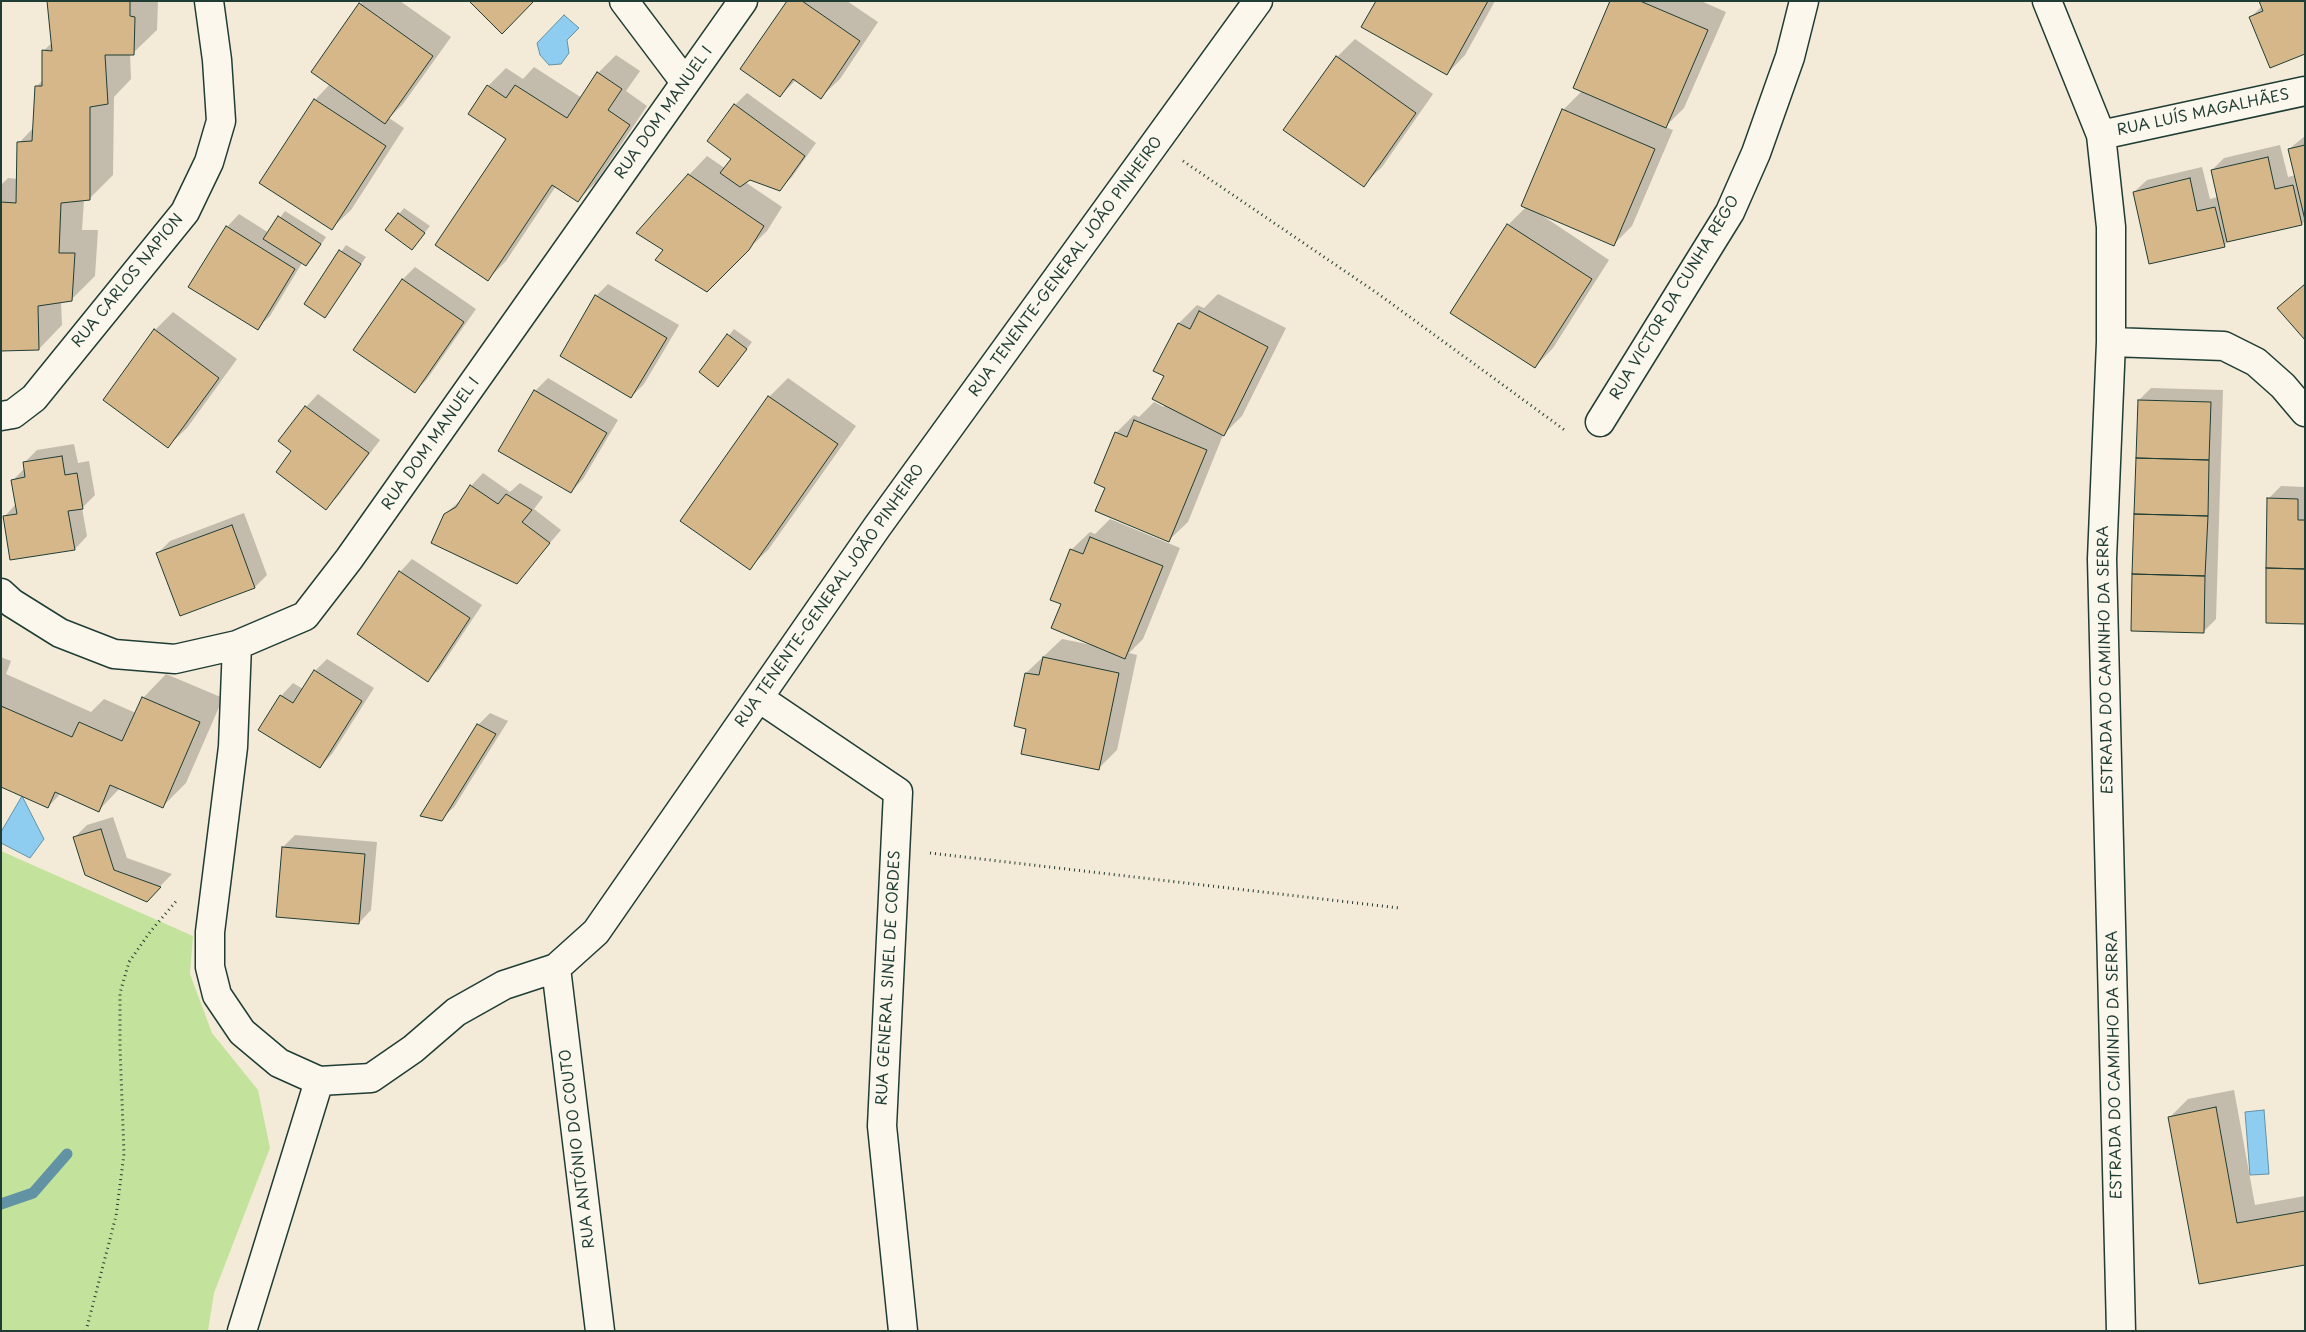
<!DOCTYPE html>
<html>
<head>
<meta charset="utf-8">
<style>
  body { margin:0 }
  #map { position:relative; width:2306px; height:1332px; overflow:hidden; background:#f4ead8; font-family:"Playpen Sans",sans-serif }
  canvas { display:block }
  .frame { position:absolute; inset:0; border:2px solid #1f3d34; pointer-events:none }
</style>
</head>
<body>
<div id="map">
<canvas width="2306" height="1332"></canvas>
<div class="frame"></div>
</div>
<script>
const ctx = document.querySelector('canvas').getContext('2d');
ctx.lineJoin = 'round';
function fill(path, color) { ctx.fillStyle = color; ctx.fill(path, 'evenodd'); }
const toPath = rows => new Path2D(rows.map(r => 'M' + r).join(''));
function strokePath(path, color, width, dash) { ctx.strokeStyle = color; ctx.lineWidth = width; ctx.lineCap = dash ? 'butt' : 'round'; ctx.setLineDash(dash || []); ctx.stroke(path); }
function label(font, color, halo, rows, align = 'center') {
  ctx.font = font + ' "Playpen Sans",sans-serif'; ctx.lineWidth = 4.5; ctx.setLineDash([]); ctx.textBaseline = 'middle'; ctx.strokeStyle = halo; ctx.fillStyle = color; for (const [text, x, y, turn = 0] of rows) {
    ctx.save(); ctx.translate(x, y); ctx.rotate((+turn || 0) * Math.PI / 180); ctx.textAlign = isNaN(turn) ? turn : align; if (halo) ctx.strokeText(text, 0, 0); ctx.fillText(text, 0, 0); ctx.restore();
  }
}
fill(toPath([
  [1,851,193,936,190,974,212,1033,258,1090,270,1148,214,1293,208,1331,1,1331]
]), '#c3e39c');
const water = toPath([
  [564,15,579,28,567,40,569,53,561,64,549,65,540,55,537,43,564,15],
  [22,796,44,839,30,858,1,843,1,832,22,796],
  [2264,1110,2269,1174,2250,1175,2245,1112,2264,1110]
]);
fill(water, '#8fcdf0');
strokePath(water, '#6293a5', 1);
fill(toPath([
  [48,1,158,1,157,30,133,53,130,53,131,79,114,97,113,175,89,199,84,200,82,230,98,230,95,276,71,300,61,301,62,325,39,349,1,350,1,185,8,178,18,179,19,143,34,127,36,87,44,79,43,51,53,42],
  [363,1,400,1,451,37,403,104,389,118,404,128,351,210,332,228,315,100,330,84,360,4],
  [788,1,847,1,878,22,840,79,821,97,796,80,780,96],
  [1377,1,1495,1,1465,55,1447,74],
  [1612,1,1701,1,1726,12,1684,108,1665,127,1673,130,1632,226,1613,245,1537,212,1609,260,1553,348,1535,367,1508,225,1526,207,1563,110,1583,90],
  [2305,1,2251,17,2262,6],
  [1355,39,1433,94,1382,167,1363,185,1337,57],
  [616,55,640,71,626,91,647,106,596,182,578,200,556,186,506,261,488,279,508,138,488,86,506,68,523,79,534,67,582,98,598,73],
  [747,93,816,143,792,177,779,190,750,178,745,182,782,207,767,231,706,290,665,250,689,175,707,156,726,169,733,159,735,105],
  [2305,136,2305,221,2302,224,2229,240,2224,246,2134,192,2147,180,2202,167,2210,199,2218,197,2212,170,2224,158,2280,145,2288,177,2296,175,2289,149],
  [404,208,430,226,417,242,399,214],
  [285,211,326,237,312,259,306,265,302,263,270,316,257,328,190,286,227,227,239,214,269,233],
  [346,245,366,257,325,316,305,304],
  [415,267,476,309,427,379,415,392,354,350,403,279],
  [608,284,679,325,644,384,631,397,596,296],
  [1218,294,1286,328,1242,416,1223,435,1188,522,1169,540,1107,487,1116,433,1134,415,1139,417,1154,402,1164,407,1165,376,1155,371,1179,323,1197,305,1204,308],
  [173,312,237,359,187,428,168,446,155,330],
  [734,329,752,342,724,379,700,372],
  [548,378,618,420,583,479,571,492,500,450,535,391],
  [788,378,856,426,768,550,749,568,682,520,769,397],
  [2151,388,2223,390,2216,619,2203,632,2139,400],
  [318,394,380,440,338,496,326,508,306,407],
  [74,444,78,463,89,461,95,495,82,508,87,536,75,549,4,517,16,504,12,481,25,468,24,463,37,450],
  [483,473,510,492,520,483,543,497,534,509,561,530,516,583,445,514,462,499,471,486],
  [2281,486,2305,487,2305,623,2269,498],
  [244,513,267,575,255,587,158,553,170,541],
  [1110,519,1180,548,1143,639,1129,653,1137,655,1117,750,1098,769,1027,728,1026,673,1062,639,1092,645,1062,604,1071,550,1090,532,1095,534],
  [412,559,482,605,440,668,428,680,400,572],
  [1,657,11,661,6,674,91,712,104,699,136,713,143,698,166,674,223,698,186,783,162,807,120,788,99,810,61,793,48,807,1,786],
  [327,659,374,688,332,754,320,767,259,730,281,696,293,683,303,689,315,671],
  [490,713,508,721,454,807,441,819,478,725],
  [113,817,127,858,172,874,147,900,74,838,87,825],
  [295,835,377,842,371,910,359,923,283,847],
  [2234,1090,2255,1205,2305,1196,2305,1264,2200,1282,2170,1117,2188,1099]
]), '#0003');
strokePath(toPath([
  [1,1204,33,1193,67,1154]
]), '#6293a5', 11);
const building = toPath([
  [47,1,130,1,130,16,135,17,134,55,105,55,108,104,90,107,90,200,61,203,59,253,75,253,72,301,38,306,39,350,1,351,1,202,16,203,17,142,32,141,35,86,42,86,42,50,52,51,47,1],
  [469,1,534,1,502,34,469,1],
  [787,1,802,1,860,41,821,99,793,79,780,97,740,69,787,1],
  [1376,1,1488,1,1447,75,1361,27,1376,1],
  [1610,1,1640,1,1708,30,1666,128,1573,88,1610,1],
  [2259,1,2305,1,2305,54,2270,68,2249,17,2263,11,2259,1],
  [359,3,433,56,385,124,311,72,359,3],
  [1336,56,1416,113,1364,187,1283,130,1336,56],
  [597,72,622,89,608,110,630,125,578,202,552,185,488,281,435,245,506,139,468,114,487,85,506,98,515,85,567,118,597,72],
  [314,99,386,146,332,230,259,183,314,99],
  [734,104,805,156,780,191,750,180,740,187,720,173,731,159,707,141,734,104],
  [1562,109,1655,149,1614,246,1521,206,1562,109],
  [2305,145,2305,220,2288,149,2305,145],
  [2268,157,2275,189,2293,185,2302,225,2227,242,2211,170,2268,157],
  [688,174,764,226,749,250,707,292,655,260,663,250,636,233,688,174],
  [2190,178,2197,211,2215,207,2225,247,2149,264,2133,192,2190,178],
  [398,213,425,233,412,250,385,230,398,213],
  [278,216,321,244,306,266,263,239,278,216],
  [1507,224,1592,279,1535,368,1450,313,1507,224],
  [226,226,295,269,258,330,188,287,226,226],
  [339,250,361,264,325,318,304,304,339,250],
  [402,279,464,322,415,393,353,350,402,279],
  [2305,284,2305,340,2277,308,2305,284],
  [595,295,667,338,631,398,560,356,595,295],
  [1199,311,1268,347,1224,436,1152,399,1164,376,1153,371,1178,323,1190,329,1199,311],
  [154,329,219,378,168,448,103,400,154,329],
  [727,334,747,349,718,387,699,372,727,334],
  [534,390,607,433,571,493,498,451,534,390],
  [768,396,838,444,750,570,680,521,768,396],
  [2138,400,2211,402,2209,460,2136,458,2138,400],
  [305,406,369,453,326,510,276,472,291,451,278,441,305,406],
  [1134,420,1207,450,1169,542,1095,511,1105,488,1094,483,1115,432,1127,437,1134,420],
  [62,456,65,475,77,473,83,509,68,511,75,550,10,560,3,516,17,514,11,480,25,477,23,462,62,456],
  [2136,458,2209,460,2208,516,2134,514,2136,458],
  [470,485,498,504,506,494,532,510,522,522,550,543,517,584,431,543,444,514,456,507,470,485],
  [2267,498,2298,499,2298,520,2305,520,2305,569,2266,568,2267,498],
  [2134,514,2208,516,2205,576,2132,574,2134,514],
  [232,525,255,588,180,616,156,553,232,525],
  [1090,537,1163,566,1125,659,1051,628,1061,604,1050,600,1070,549,1083,554,1090,537],
  [2266,568,2305,569,2305,624,2266,623,2266,568],
  [399,571,470,618,428,682,357,634,399,571],
  [2132,574,2205,576,2204,633,2131,631,2132,574],
  [1043,657,1119,673,1099,770,1021,754,1026,729,1014,726,1025,673,1039,675,1043,657],
  [314,670,362,701,320,768,258,730,280,695,293,703,314,670],
  [142,697,200,722,163,808,110,785,99,812,55,792,48,808,1,787,1,706,72,737,79,722,122,741,142,697],
  [477,724,496,734,442,821,420,816,477,724],
  [101,829,114,870,161,887,147,902,85,875,73,837,101,829],
  [282,847,365,854,359,924,276,917,282,847],
  [2216,1107,2237,1223,2305,1211,2305,1265,2199,1284,2168,1117,2216,1107]
]);
fill(building, '#d6b78a');
strokePath(building, '#1f3d34', 1);
const minor = toPath([
  [624,1,685,82],
  [2047,1,2101,135,2111,227,2111,342,2102,559,2121,1331],
  [2101,135,2305,91],
  [2111,342,2224,346,2256,362,2283,386,2305,412],
  [1,416,13,414,34,398,185,212,209,162,221,121,217,60,209,1],
  [1600,422,1730,212,1756,153,1790,57,1804,1],
  [1,593,12,603,60,633,114,654,175,659,237,645,305,616,349,559,743,1],
  [237,645,233,747,210,932,210,967,217,995,242,1032,279,1063,319,1081,371,1078,413,1049,456,1012,504,985,556,968,596,932,877,527,1258,1],
  [759,698,898,792,882,1126,903,1331],
  [556,968,600,1331],
  [242,1331,319,1081]
]);
strokePath(minor, '#1f3d34', 31);
strokePath(toPath([
  [1183,161,1377,293,1566,431],
  [930,853,1399,908],
  [86,1331,116,1216,124,1154,120,1047,120,993,129,962,150,932,178,899]
]), '#1f3d34', 3, [1, 4]);
strokePath(minor, '#fbf7ec', 28);
label('15px', '#1f3d34', '#fbf7ec', [
  ["RUA DOM MANUEL I",664,113,-55],
  ["RUA LUÍS MAGALHÃES",2203,113,-12],
  ["RUA TENENTE-GENERAL JOÃO PINHEIRO",1066,267,-54],
  ["RUA CARLOS NAPION",128,281,-51],
  ["RUA VICTOR DA CUNHA REGO",1675,298,-59],
  ["RUA DOM MANUEL I",431,444,-55],
  ["RUA TENENTE-GENERAL JOÃO PINHEIRO",830,596,-55],
  ["ESTRADA DO CAMINHO DA SERRA",2106,660,-91],
  ["RUA GENERAL SINEL DE CORDES",889,978,-87],
  ["ESTRADA DO CAMINHO DA SERRA",2115,1065,-91],
  ["RUA ANTÓNIO DO COUTO",578,1149,-97]
]);
</script>
</body>
</html>
